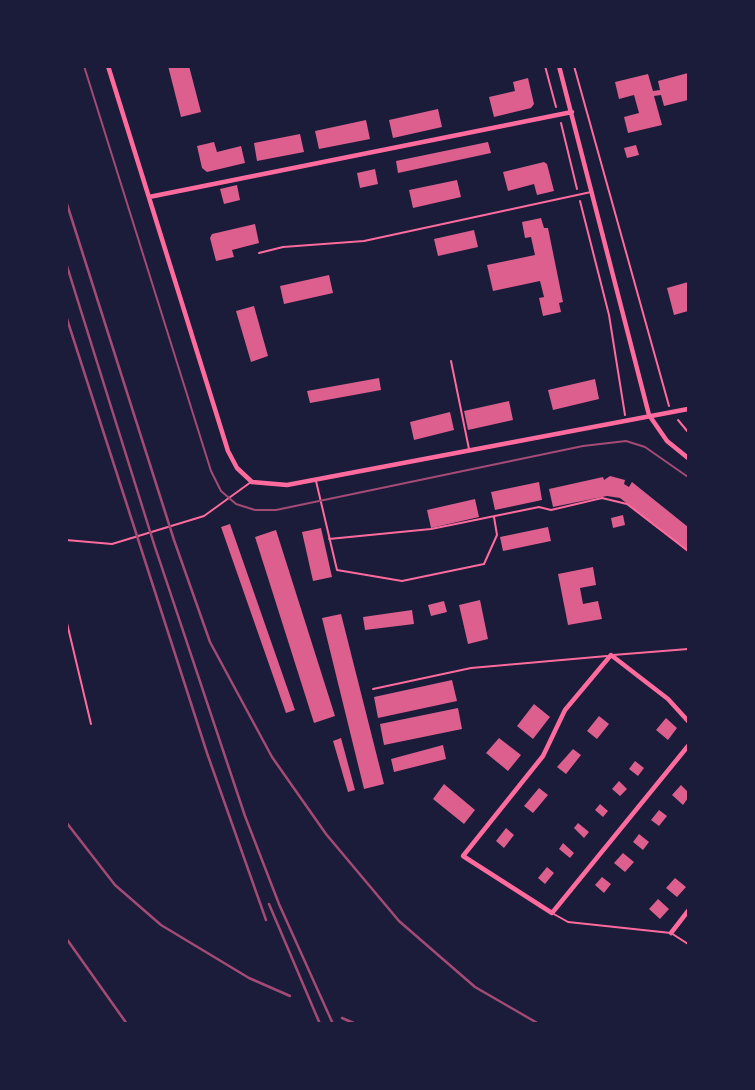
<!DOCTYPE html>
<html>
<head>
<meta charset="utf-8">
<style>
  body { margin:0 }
  #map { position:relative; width:755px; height:1090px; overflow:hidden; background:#1b1b3a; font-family:"Fira Sans Condensed",sans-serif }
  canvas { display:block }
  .frame { position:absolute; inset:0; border:68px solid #1b1b3a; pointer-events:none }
</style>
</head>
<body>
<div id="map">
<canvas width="755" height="1090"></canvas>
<div class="frame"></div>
</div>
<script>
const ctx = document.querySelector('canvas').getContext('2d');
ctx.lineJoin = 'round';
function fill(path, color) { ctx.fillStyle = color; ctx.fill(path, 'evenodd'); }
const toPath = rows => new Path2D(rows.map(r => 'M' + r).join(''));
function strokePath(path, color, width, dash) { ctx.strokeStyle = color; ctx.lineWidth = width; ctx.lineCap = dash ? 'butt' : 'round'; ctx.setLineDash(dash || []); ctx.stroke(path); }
fill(toPath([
  [168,66,189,66,201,112,181,117],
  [688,73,688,100,664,106,661,95,654,96,662,125,628,133,624,117,639,113,634,95,619,99,615,82,648,74,653,91,660,90,658,81],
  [528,78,534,104,531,108,494,117,489,97,515,91,513,82],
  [438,109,442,127,393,138,389,120],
  [366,120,370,139,319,149,315,131],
  [300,134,304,152,257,161,254,143],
  [214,142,217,152,241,146,245,163,207,172,202,168,197,146],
  [488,142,491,153,398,173,396,161],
  [636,145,639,155,627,158,624,148],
  [544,162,547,164,554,191,537,195,534,184,508,191,503,172],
  [375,169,378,184,360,188,357,173],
  [457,180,461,197,413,208,409,190],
  [237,185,240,200,224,204,220,189],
  [541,218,544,228,548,228,563,302,559,303,561,312,543,316,539,298,544,297,540,281,493,291,487,265,535,255,531,237,525,238,522,222],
  [255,224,259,243,232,250,234,257,216,261,210,238,212,234],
  [474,230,478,247,438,256,434,239],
  [329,275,333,293,284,304,280,286],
  [688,282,688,311,674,315,667,288],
  [254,306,268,356,251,362,236,311],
  [379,378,381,390,310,403,307,391],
  [595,379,599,399,553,410,548,390],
  [509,401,513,420,468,430,464,411],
  [450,412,454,430,414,440,410,422],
  [610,476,625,480,624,484,629,487,632,482,688,527,688,552,620,498,607,496,553,507,549,489,603,477,604,480],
  [539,482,542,500,495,510,491,492],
  [475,499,479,517,431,528,427,510],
  [623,515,625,525,613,528,611,518],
  [230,524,295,710,286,713,221,527],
  [548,527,551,541,503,551,500,537],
  [321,528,332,577,313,581,302,532],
  [276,530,335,716,314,723,255,537],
  [593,567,596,585,580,588,583,604,598,601,602,619,568,625,558,574],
  [480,600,488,639,468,644,459,605],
  [444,601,447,612,431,616,428,605],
  [412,610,414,624,365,630,363,617],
  [341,614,384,784,364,789,322,618],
  [452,680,457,701,378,718,374,697],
  [534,704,550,717,533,739,517,726],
  [458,708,462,729,384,745,380,724],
  [599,716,609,724,597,739,587,731],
  [666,718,677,728,668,740,656,730],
  [341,738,355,790,348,792,333,741],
  [499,738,521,755,508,771,486,753],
  [443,745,446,759,394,772,391,759],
  [573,749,581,755,566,774,557,767],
  [635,761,644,768,638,776,629,769],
  [619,781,627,789,620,796,612,789],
  [444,784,475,810,464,824,433,799],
  [681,785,688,792,688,798,683,805,672,795],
  [539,788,548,795,533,813,524,806],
  [600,804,608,811,603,817,595,810],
  [659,810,667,816,659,826,651,820],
  [578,823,589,832,584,838,574,828],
  [506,828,514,835,504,848,496,841],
  [639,834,649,842,643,850,633,842],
  [563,843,574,853,570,858,559,849],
  [623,853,634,862,625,872,614,863],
  [547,867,554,873,545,884,538,878],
  [602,877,611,884,604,893,595,885],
  [675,878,686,887,677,897,666,888],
  [658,899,669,909,660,919,649,909]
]), '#dd5f8e');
strokePath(toPath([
  [545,66,556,107],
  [574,66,669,406],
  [561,123,577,189],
  [580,201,609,315,625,415],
  [678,420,688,432]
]), '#ff6b9d', 2);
strokePath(toPath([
  [259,253,283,247,364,241,591,192],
  [451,361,469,449],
  [316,481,337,570,402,581,484,564,497,535,494,517],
  [329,539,431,529,539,507,551,510,602,498,627,504,688,551],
  [66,540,112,544,204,516,251,482],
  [66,619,91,724],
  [613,655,688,649],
  [373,689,471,668,607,656],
  [552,913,568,922,671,933,688,944]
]), '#ff6b9d', 2);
strokePath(toPath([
  [108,66,228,451,237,468,252,482,287,485,688,409],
  [559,66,649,415,667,441,688,458],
  [149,197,572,112],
  [688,721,668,699,611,655,565,710,543,756,463,856,552,913,688,746],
  [671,933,688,911]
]), '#ff6b9d', 4.5);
strokePath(toPath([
  [84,66,211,471,221,491,236,504,255,510,276,510,583,446,626,441,645,447,688,477]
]), '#a44b75', 2);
strokePath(toPath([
  [66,201,174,540,210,642,272,757,326,834,399,921,475,987,539,1024],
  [66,263,154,544,245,816,279,904,333,1024],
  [67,319,207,753,266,920],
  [66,822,115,885,161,925,249,978,290,996],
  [269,904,320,1024],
  [66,938,127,1024],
  [342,1018,356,1024]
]), '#a44b75', 2.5);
</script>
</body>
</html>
